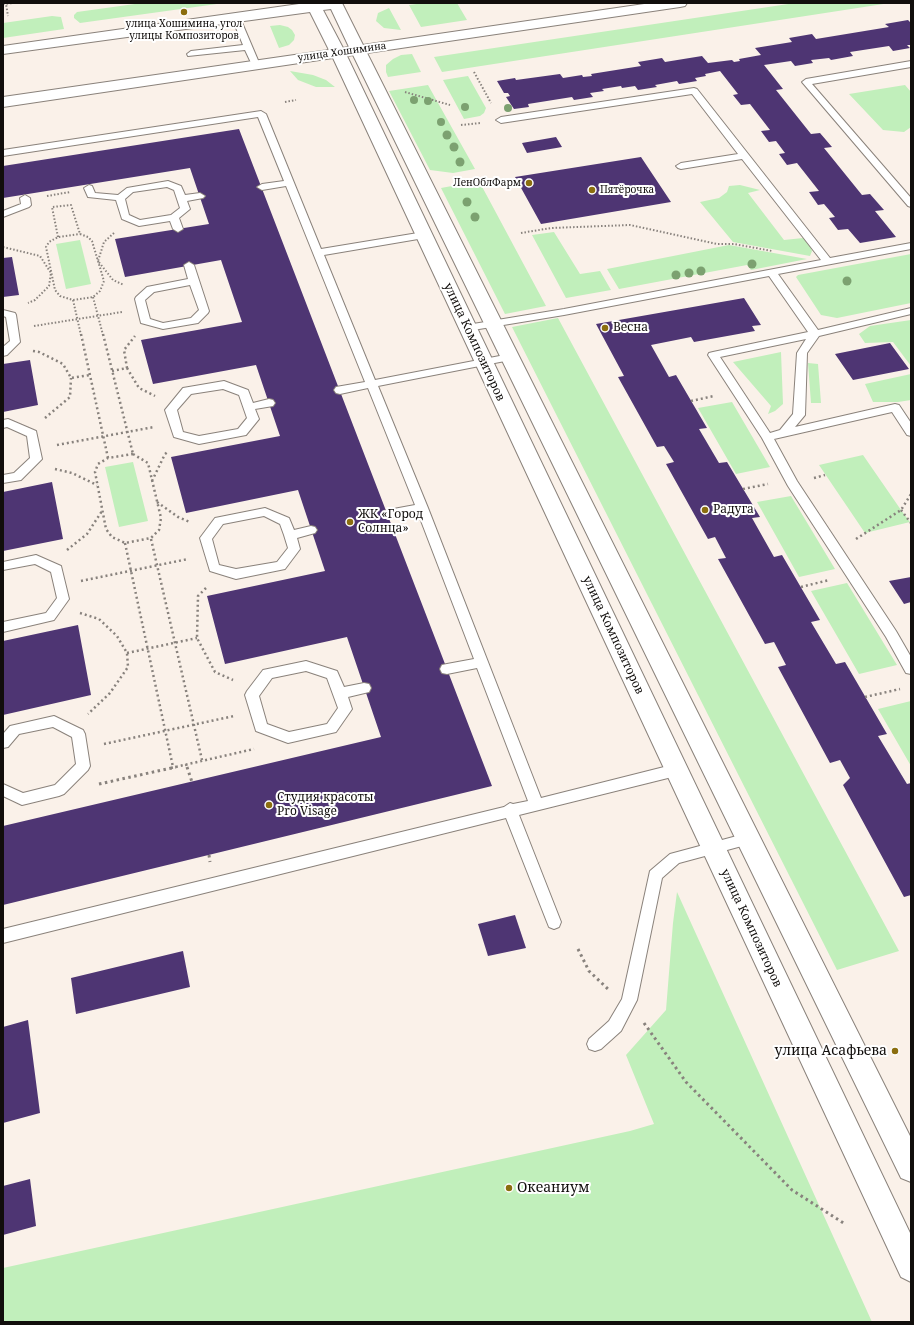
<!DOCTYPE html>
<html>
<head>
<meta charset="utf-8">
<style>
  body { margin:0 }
  #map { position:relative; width:914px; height:1325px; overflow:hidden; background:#faf1e9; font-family:"Noto Serif",serif }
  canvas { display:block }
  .frame { position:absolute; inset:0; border:4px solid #110e0c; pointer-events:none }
</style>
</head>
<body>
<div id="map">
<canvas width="914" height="1325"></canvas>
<div class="frame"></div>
</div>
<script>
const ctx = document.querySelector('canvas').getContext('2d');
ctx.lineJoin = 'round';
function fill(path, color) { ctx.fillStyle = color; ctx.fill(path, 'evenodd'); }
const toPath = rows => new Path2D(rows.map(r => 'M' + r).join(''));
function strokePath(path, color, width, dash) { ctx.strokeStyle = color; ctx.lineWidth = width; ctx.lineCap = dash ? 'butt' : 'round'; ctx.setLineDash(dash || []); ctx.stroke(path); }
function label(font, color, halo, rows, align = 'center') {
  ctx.font = font + ' "Noto Serif",serif'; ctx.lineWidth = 4; ctx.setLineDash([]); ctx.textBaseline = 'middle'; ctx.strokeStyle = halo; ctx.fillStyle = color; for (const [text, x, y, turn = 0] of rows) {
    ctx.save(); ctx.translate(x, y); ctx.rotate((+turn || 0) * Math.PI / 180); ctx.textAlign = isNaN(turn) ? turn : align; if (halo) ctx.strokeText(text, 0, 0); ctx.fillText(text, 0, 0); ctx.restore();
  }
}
fill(toPath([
  [142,3,224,3,80,23,74,18,74,15,77,12],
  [424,3,457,3,467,20,421,27,409,5],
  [795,3,890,3,442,72,434,57],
  [389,8,401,30,384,28,376,21,378,13],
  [52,16,61,17,64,29,3,38,3,23],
  [280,25,288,27,292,30,295,35,294,40,289,45,279,48,270,26],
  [412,54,421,72,388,77,386,72,386,65,393,59,401,55],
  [290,71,313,75,326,80,335,87,316,87,298,80],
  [468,76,486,108,484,113,480,116,464,119,443,80],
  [428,85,475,169,453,173,430,170,389,91],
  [905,85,911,92,911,127,904,132,883,130,849,94],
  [479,181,546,306,505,314,441,188],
  [740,185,760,190,748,193,784,240,803,238,810,245,812,251,810,256,733,242,700,202,719,198,727,192,729,186],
  [554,232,580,274,600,271,611,290,566,298,532,235],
  [80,240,91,284,66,289,56,244],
  [729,245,807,259,751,270,747,265,619,289,607,269],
  [911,254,911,303,837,318,821,315,796,277,798,275],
  [558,318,899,951,837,970,512,327],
  [911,320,911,366,893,342,865,343,859,334,870,326],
  [781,352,783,404,775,411,768,414,771,406,733,362],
  [808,363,818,364,821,403,811,403],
  [911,374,911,400,898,402,873,402,865,384],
  [732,402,770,467,736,474,698,408],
  [863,455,901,510,910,522,865,533,819,465],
  [133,462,148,521,119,527,105,467],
  [791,496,835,569,799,577,757,502],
  [847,583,897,665,859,674,811,591],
  [911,701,911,766,878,709],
  [677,892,872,1322,3,1322,3,1268,630,1131,654,1124,626,1055,666,1010,673,923]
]), '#c1efbb');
fill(toPath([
  [908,20,911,23,911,45,907,45,910,48,893,51,889,46,850,52,853,56,831,60,829,58,811,60,813,63,795,66,791,61,764,65,783,89,776,90,811,134,820,133,832,147,824,148,862,195,870,194,884,210,875,211,896,237,860,243,848,229,838,230,829,218,835,217,824,204,818,205,809,192,819,191,797,163,787,165,779,154,785,153,776,141,769,142,761,131,770,130,750,104,741,105,733,95,738,94,720,71,705,74,706,76,695,78,697,81,679,84,677,81,655,85,657,87,638,90,635,86,622,88,621,86,602,89,604,91,590,93,593,97,574,100,572,97,528,104,529,107,514,109,506,97,510,96,508,93,504,93,497,81,515,78,516,80,560,74,563,78,582,75,583,77,592,76,591,74,641,66,638,62,662,58,665,62,702,56,708,63,732,60,734,62,740,61,739,59,761,55,755,48,792,42,789,38,812,34,816,39,889,27,885,24],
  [239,129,492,786,3,905,3,826,381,737,347,637,225,664,207,596,325,571,298,490,186,513,171,457,280,436,256,365,153,384,141,340,242,322,221,260,125,277,115,239,209,224,190,168,3,198,3,166],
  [556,137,562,147,527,153,522,143],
  [641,157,671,202,541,224,515,177],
  [12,257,19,295,3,297,3,258],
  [744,298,761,325,752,326,755,331,694,342,691,337,651,345,669,377,676,375,707,428,699,429,719,463,727,462,760,517,752,518,774,557,782,555,820,620,811,622,836,664,845,662,887,734,878,736,907,784,911,783,911,895,904,897,843,785,850,778,840,760,830,763,778,667,786,665,774,642,765,644,718,559,726,558,715,537,708,539,666,464,674,462,664,446,657,447,618,377,624,376,596,324],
  [890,343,909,369,853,380,835,354],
  [30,360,38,405,3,412,3,364],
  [52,482,63,539,3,551,3,492],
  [911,577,911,602,904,604,889,581],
  [78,625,91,695,3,715,3,641],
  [515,915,526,948,488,956,478,924],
  [183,951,190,987,76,1014,71,978],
  [28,1020,40,1113,3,1123,3,1027],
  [30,1179,36,1226,3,1235,3,1186]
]), '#4e3573');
const service = toPath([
  [236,15,240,18,260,65,259,67,253,67,245,50,188,56,187,54,191,51,243,45,232,18,236,15],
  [911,61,911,67,812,84,911,198,911,207,908,206,802,82,806,79,911,61],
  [694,88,697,89,830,258,911,243,911,249,778,274,818,330,911,308,911,314,819,336,807,353,805,415,795,427,895,404,899,405,911,423,911,436,907,435,892,412,774,439,797,481,896,631,911,657,911,674,906,673,886,637,788,486,762,438,708,355,709,353,713,352,808,332,769,276,564,315,467,331,462,328,467,325,564,309,821,260,742,159,681,169,678,168,676,166,681,163,738,154,692,94,501,123,496,120,501,117,694,88],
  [806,339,797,353,793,414,780,430,770,433,720,357,806,339],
  [261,111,266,114,321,249,424,232,429,235,424,238,324,255,375,380,510,354,514,355,515,357,514,359,510,360,378,386,428,508,541,798,676,764,681,766,683,770,681,774,676,776,519,815,561,922,559,927,554,929,549,927,547,922,506,818,3,943,3,929,504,807,510,803,513,804,528,801,477,668,447,674,442,673,440,669,442,665,447,664,474,659,418,513,388,518,384,517,382,514,384,511,388,510,415,505,368,388,340,394,336,393,334,390,336,387,365,382,286,186,262,190,257,187,262,184,284,181,258,117,3,156,3,150,261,111],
  [168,181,181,186,185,195,200,193,205,196,203,198,187,201,190,209,179,218,183,229,178,232,173,229,170,221,139,226,122,219,116,200,88,197,84,188,89,185,92,186,95,193,118,195,127,188,168,181],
  [167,187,174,190,180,208,171,215,140,220,129,215,125,199,133,192,167,187],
  [25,195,30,198,31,205,29,207,3,217,3,211,21,204,20,198,25,195],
  [189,262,194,265,209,311,208,313,198,323,163,329,141,323,135,299,136,297,147,287,188,279,184,265,189,262],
  [190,285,199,310,191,318,163,323,150,319,145,300,154,292,190,285],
  [3,310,15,313,16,315,20,342,7,355,3,356,3,347,10,341,6,317,3,316,3,310],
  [224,381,248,390,253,403,269,399,273,400,275,403,273,406,255,409,259,419,246,435,199,444,174,437,165,410,183,388,224,381],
  [223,389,239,395,247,418,238,429,199,436,183,432,177,410,191,394,223,389],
  [8,419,36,431,42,459,21,480,3,483,3,475,14,473,30,458,27,436,7,427,3,428,3,420,8,419],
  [265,508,289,518,294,530,311,526,315,527,317,530,315,533,297,538,300,549,285,569,236,579,210,571,200,538,215,518,265,508],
  [264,516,280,524,284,535,288,548,277,562,236,569,219,565,212,539,223,524,264,516],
  [36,555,61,566,69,599,54,620,3,632,3,622,46,613,57,598,51,572,35,564,3,570,3,562,36,555],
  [306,661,337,671,344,687,364,683,369,684,371,688,369,692,348,697,352,709,336,732,288,743,256,731,245,695,247,691,263,670,306,661],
  [306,671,327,678,338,708,327,724,289,732,267,724,259,696,272,678,306,671],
  [54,716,83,730,85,734,90,766,88,770,64,794,59,796,22,805,3,796,3,784,23,793,55,785,76,764,72,737,53,727,19,734,8,747,3,748,3,734,10,726,54,716],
  [748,833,753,835,755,839,753,843,679,863,662,878,637,1000,621,1031,601,1049,595,1051,589,1049,587,1044,589,1039,609,1021,622,999,650,871,670,854,748,833]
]);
const tertiary = toPath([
  [306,3,342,3,363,45,651,3,687,3,685,6,680,7,367,53,911,1138,911,1182,901,1178,353,55,347,56,911,1235,911,1282,901,1277,333,58,3,107,3,97,329,50,310,12,3,54,3,46,306,3],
  [331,9,349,47,343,48,323,10,331,9]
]);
strokePath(service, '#8a827b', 2);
strokePath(tertiary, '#8a827b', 2);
strokePath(toPath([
  [8,3,6,4,8,16],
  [3,4,13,3],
  [474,72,491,103],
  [405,92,450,105],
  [285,102,296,100],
  [461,125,481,123],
  [47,196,70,192],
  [114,233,104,242,98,261,113,280,124,285],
  [521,233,551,228,630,225,717,244,734,244,772,251],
  [80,234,88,237,92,241,104,281,100,291,93,297,73,300,60,296,55,290,46,247,49,242,58,237,80,234],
  [58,237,52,207,71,205,80,234],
  [3,247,40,256,51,273,49,286,35,300,28,303],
  [93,297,103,335],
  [73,300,81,335],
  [34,326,122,312]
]), '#88827d', 2, [1.5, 2]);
strokePath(toPath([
  [81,334,108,458],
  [103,334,133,454],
  [33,351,39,352,63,364,71,378,90,375],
  [127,368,139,388,155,396],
  [112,371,127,368,124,350,135,336],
  [691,401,714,396],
  [45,418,70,397,71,378],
  [57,445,154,427],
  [133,454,148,463,161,518,159,530,151,538,125,543,112,537,106,529,95,472,98,464,108,458,133,454],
  [55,469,72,473,97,485],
  [814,478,825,475],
  [152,481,165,454,169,451],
  [743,489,768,484],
  [157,502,178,517,190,522],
  [901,510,911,523],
  [151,539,202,760],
  [856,539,901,510,911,494],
  [125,543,173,767],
  [67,550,87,534,102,511],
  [81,581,188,559],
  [801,587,829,580],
  [206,588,198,596,197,638,215,672,233,680],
  [80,613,99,619,117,636,127,653,128,667,110,693,88,714],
  [127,653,197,638],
  [865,697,900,689],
  [104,744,234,716],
  [186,764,187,768],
  [171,768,254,749]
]), '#88827d', 2.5, [2, 3]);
strokePath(toPath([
  [187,767,192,782],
  [99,784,176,767],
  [209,855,210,862],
  [578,949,589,971,608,989],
  [644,1023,686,1082,792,1190,845,1224]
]), '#88827d', 3, [2.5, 3.5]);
fill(service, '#fff');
fill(tertiary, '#fff');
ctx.fillStyle = '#7ca170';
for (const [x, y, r] of [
  [414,100,4],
  [428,101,4],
  [465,107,4],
  [508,108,4],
  [441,122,4],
  [447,135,4.5],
  [454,147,4.5],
  [460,162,4.5],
  [467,202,4.5],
  [475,217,4.5],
  [752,264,4.5],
  [701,271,4.5],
  [689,273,4.5],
  [676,275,4.5],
  [847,281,4.5]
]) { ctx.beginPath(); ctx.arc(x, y, r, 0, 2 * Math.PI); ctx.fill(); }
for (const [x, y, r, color] of [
  [184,12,4,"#8b6e0f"],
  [529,183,4,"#8b6e0f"],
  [592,190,4,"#8b6e0f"],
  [605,328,4,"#8b6e0f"],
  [705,510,4,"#8b6e0f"],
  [350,522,4,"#8b6e0f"],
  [269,805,4,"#8b6e0f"],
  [895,1051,4,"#8b6e0f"],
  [509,1188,4,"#8b6e0f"]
]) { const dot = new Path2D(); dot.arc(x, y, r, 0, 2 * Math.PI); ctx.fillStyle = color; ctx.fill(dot); strokePath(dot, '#fff', 1.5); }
label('10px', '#110e0c', '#fff', [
  ["улица Хошимина, угол",184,24],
  ["улицы Композиторов",184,36],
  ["ЛенОблФарм",521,183,"right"],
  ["Пятёрочка",600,190,"left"]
]);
label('10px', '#110e0c', '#fff', [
  ["улица Хошимина",342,52,-8]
]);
label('12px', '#110e0c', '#fff', [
  ["Весна",613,328],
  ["Радуга",713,510],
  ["ЖК «Город",358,515],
  ["Солнца»",358,529],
  ["Студия красоты",277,798],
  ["Pro Visage",277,812]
], 'left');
label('12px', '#110e0c', '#fff', [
  ["улица Композиторов",474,342,65],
  ["улица Композиторов",613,635,65],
  ["улица Композиторов",751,928,65]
]);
label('14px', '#110e0c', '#fff', [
  ["улица Асафьева",887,1051],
  ["Океаниум",517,1188,"left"]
], 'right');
</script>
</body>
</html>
